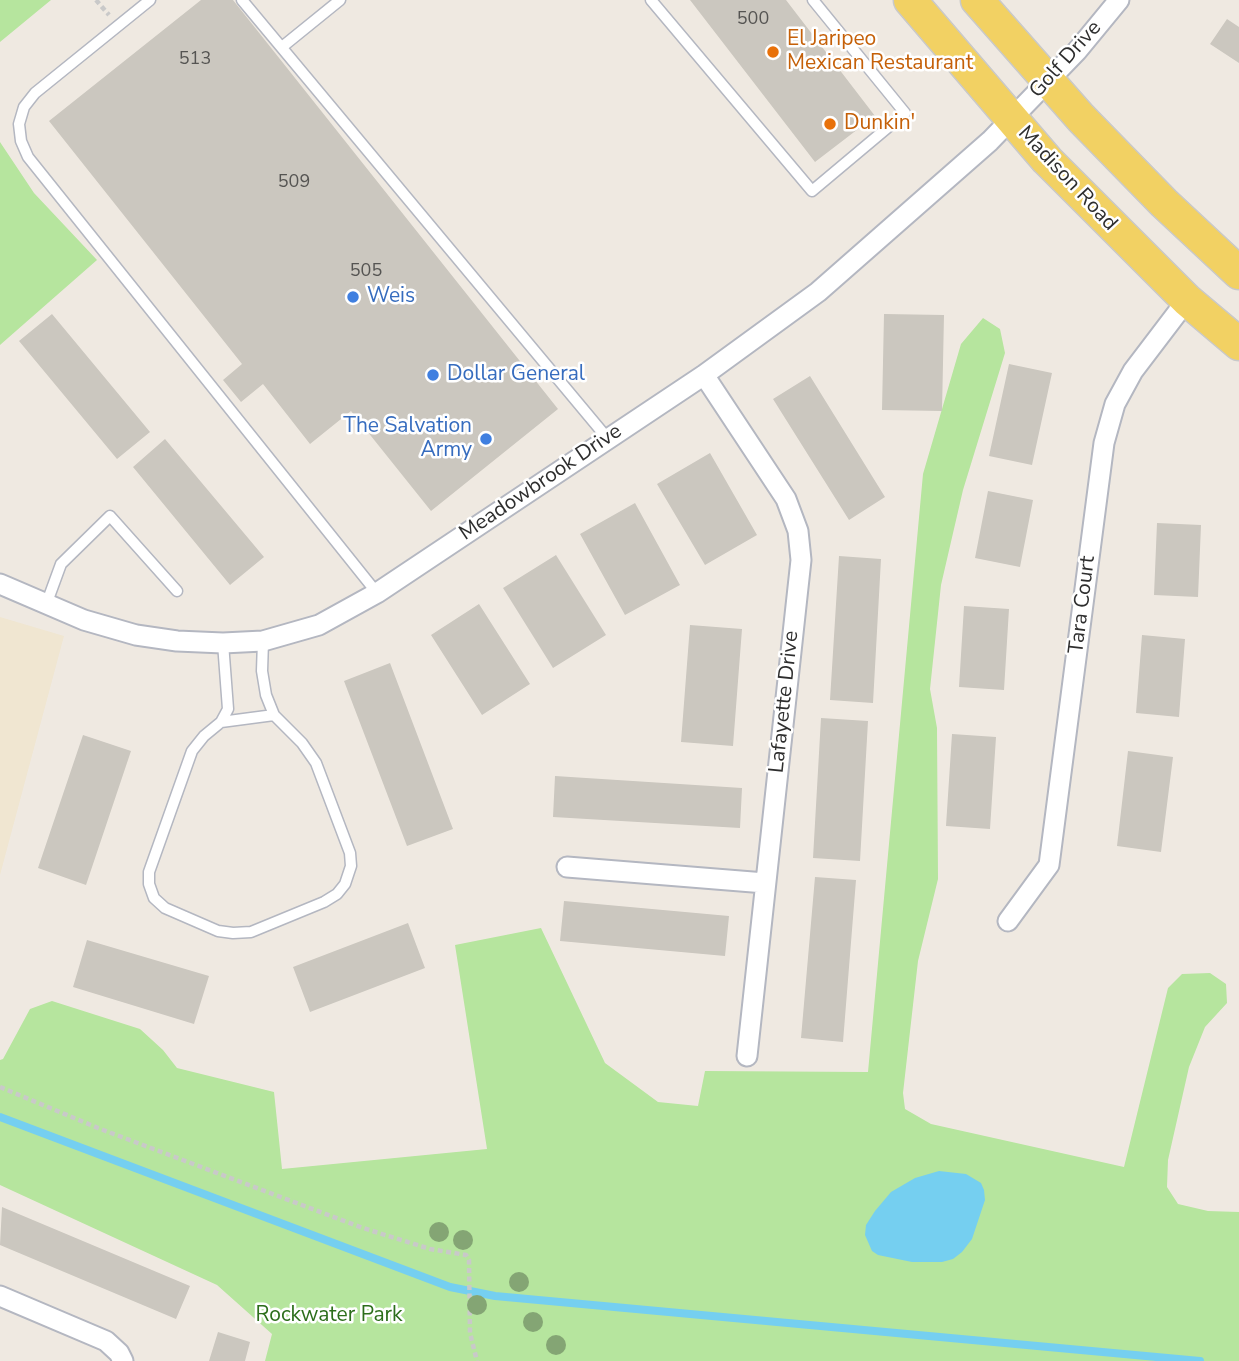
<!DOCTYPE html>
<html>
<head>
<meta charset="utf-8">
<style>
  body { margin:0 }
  canvas { display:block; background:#efe9e1 }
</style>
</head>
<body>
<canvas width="1239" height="1361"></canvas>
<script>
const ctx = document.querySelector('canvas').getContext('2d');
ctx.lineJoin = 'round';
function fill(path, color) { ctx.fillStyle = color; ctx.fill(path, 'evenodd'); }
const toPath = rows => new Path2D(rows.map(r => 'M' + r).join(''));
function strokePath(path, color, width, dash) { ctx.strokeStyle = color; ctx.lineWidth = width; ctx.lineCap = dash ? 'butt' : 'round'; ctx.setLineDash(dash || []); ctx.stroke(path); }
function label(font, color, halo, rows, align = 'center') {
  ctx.font = font + ' "Nunito Sans",sans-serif'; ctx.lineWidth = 5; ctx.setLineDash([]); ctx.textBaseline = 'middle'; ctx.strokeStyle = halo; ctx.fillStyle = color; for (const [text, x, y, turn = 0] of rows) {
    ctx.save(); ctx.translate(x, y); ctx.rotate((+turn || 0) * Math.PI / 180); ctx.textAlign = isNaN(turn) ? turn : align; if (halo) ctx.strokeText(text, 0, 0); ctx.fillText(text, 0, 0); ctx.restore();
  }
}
fill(toPath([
  [0,617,64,636,0,875]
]), '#f0e6d1');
fill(toPath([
  [0,0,51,0,0,42],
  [0,142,34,193,97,260,0,345],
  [983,318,1000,329,1005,353,963,490,941,585,930,689,937,728,938,879,918,961,903,1093,905,1109,931,1124,1124,1167,1168,988,1182,974,1210,973,1226,984,1227,1003,1205,1027,1189,1067,1168,1160,1167,1187,1178,1204,1208,1211,1239,1212,1239,1361,265,1361,272,1334,217,1285,0,1185,0,1060,3,1059,30,1009,52,1001,140,1029,163,1050,177,1068,274,1092,282,1169,487,1149,455,945,541,928,605,1063,658,1102,698,1106,705,1071,868,1072,923,474,961,344]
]), '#b6e59e');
fill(toPath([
  [939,1171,966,1174,981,1183,984,1190,985,1200,972,1239,962,1252,953,1259,942,1262,912,1262,878,1255,872,1251,865,1235,866,1225,875,1211,891,1192,915,1178]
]), '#75cff0');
strokePath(toPath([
  [0,1117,450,1287,495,1296,1200,1361]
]), '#75cff0', 8);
fill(toPath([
  [201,0,233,0,558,409,431,511,351,411,310,444,263,384,241,402,223,380,242,364,49,121],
  [690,0,786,0,875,116,815,162],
  [1227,19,1239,27,1239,63,1210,44],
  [52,314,150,432,117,459,19,341],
  [884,314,944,315,942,411,882,410],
  [1009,364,1052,373,1032,465,989,456],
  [810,376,885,497,849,520,773,399],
  [165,439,264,557,230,585,133,467],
  [710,453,757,535,705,565,657,484],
  [988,491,1033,500,1020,567,975,558],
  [635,503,680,585,625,615,580,534],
  [1157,523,1201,525,1198,597,1154,595],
  [556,555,606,635,553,668,503,588],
  [839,556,881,559,873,703,830,700],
  [479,604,530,684,482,715,431,635],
  [964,606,1009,609,1004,690,959,687],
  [690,625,742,629,733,746,681,742],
  [1142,635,1185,639,1179,717,1136,713],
  [390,663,453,829,407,846,344,681],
  [821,718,868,721,860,861,813,858],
  [952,734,996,737,990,829,946,826],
  [83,735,131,751,86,885,38,868],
  [1128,751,1173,757,1161,852,1117,846],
  [555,776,742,788,740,828,553,817],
  [815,877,856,880,843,1042,801,1038],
  [564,901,729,916,725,956,560,941],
  [408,923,425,968,310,1012,293,967],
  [87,940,209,976,194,1024,73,987],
  [2,1207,190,1286,176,1319,0,1245],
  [218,1332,250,1342,245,1361,209,1361]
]), '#cbc7bf');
const lane = toPath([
  [150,0,35,93,24,107,19,124,21,141,28,157,377,593],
  [242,0,608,439],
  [651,0,812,191,905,113,813,0],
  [282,47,340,0],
  [46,605,61,564,110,516,177,591],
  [223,643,228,709,221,722,204,736,192,751,149,872,149,884,154,898,165,908,218,931,233,933,251,932,324,902,337,894,345,884,351,866,350,853,316,763,302,743,274,715,266,695,262,671,263,641],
  [221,722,274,715]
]);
const street = toPath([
  [704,375,786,499,798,531,801,560,747,1056],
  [0,584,84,620,136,635,177,641,223,643,263,641,319,625,377,593,704,375,818,292,990,141,1077,51,1119,0],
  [567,867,765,883],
  [1008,921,1049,865,1104,443,1115,404,1133,371,1187,300],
  [0,1296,106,1341,119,1353,123,1361]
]);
const primary = toPath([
  [910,0,1047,160,1187,300,1239,344],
  [977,0,1081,118,1164,203,1239,273]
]);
strokePath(lane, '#b4b7c1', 13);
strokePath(street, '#b4b7c1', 23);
strokePath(primary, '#c9c9c9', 35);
strokePath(toPath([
  [96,0,109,15],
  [0,1087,98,1128,363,1228,430,1249,466,1255,469,1260,470,1333,477,1361]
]), '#c9c9c9', 4.5, [5, 3.5]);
strokePath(lane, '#fff', 10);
strokePath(street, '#fff', 19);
strokePath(primary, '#f2d163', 32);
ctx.fillStyle = '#84a574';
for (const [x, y] of [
  [439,1232],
  [463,1240],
  [519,1282],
  [477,1305],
  [533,1322],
  [556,1345]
]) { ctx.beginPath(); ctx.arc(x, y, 10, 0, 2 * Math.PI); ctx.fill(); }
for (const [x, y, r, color] of [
  [773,52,7,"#e8710a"],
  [830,124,7,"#e8710a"],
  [353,297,7,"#3f7fe0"],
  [433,375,7,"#3f7fe0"],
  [486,439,7,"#3f7fe0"]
]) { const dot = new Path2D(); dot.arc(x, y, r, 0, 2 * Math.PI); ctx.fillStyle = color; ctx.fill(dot); strokePath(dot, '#fff', 2.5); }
label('18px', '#555452', null, [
  ["500",753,20],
  ["513",195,60],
  ["509",294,183],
  ["505",366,272]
]);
label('21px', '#c56008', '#fff', [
  ["El Jaripeo",787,40],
  ["Mexican Restaurant",787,64],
  ["Dunkin'",844,124]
], 'left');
label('21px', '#2e2e2e', '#fff', [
  ["Golf Drive",1066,60,-48],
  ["Madison Road",1067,179,47],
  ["Meadowbrook Drive",541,483,-34],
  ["Tara Court",1083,605,-83],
  ["Lafayette Drive",785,702,-84]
]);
label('21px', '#366cbe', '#fff', [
  ["Weis",367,297],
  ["Dollar General",447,375],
  ["The Salvation",472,427,"right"],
  ["Army",472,451,"right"]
], 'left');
label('21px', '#2c6e1b', '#fff', [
  ["Rockwater Park",329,1316]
]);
</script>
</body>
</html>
